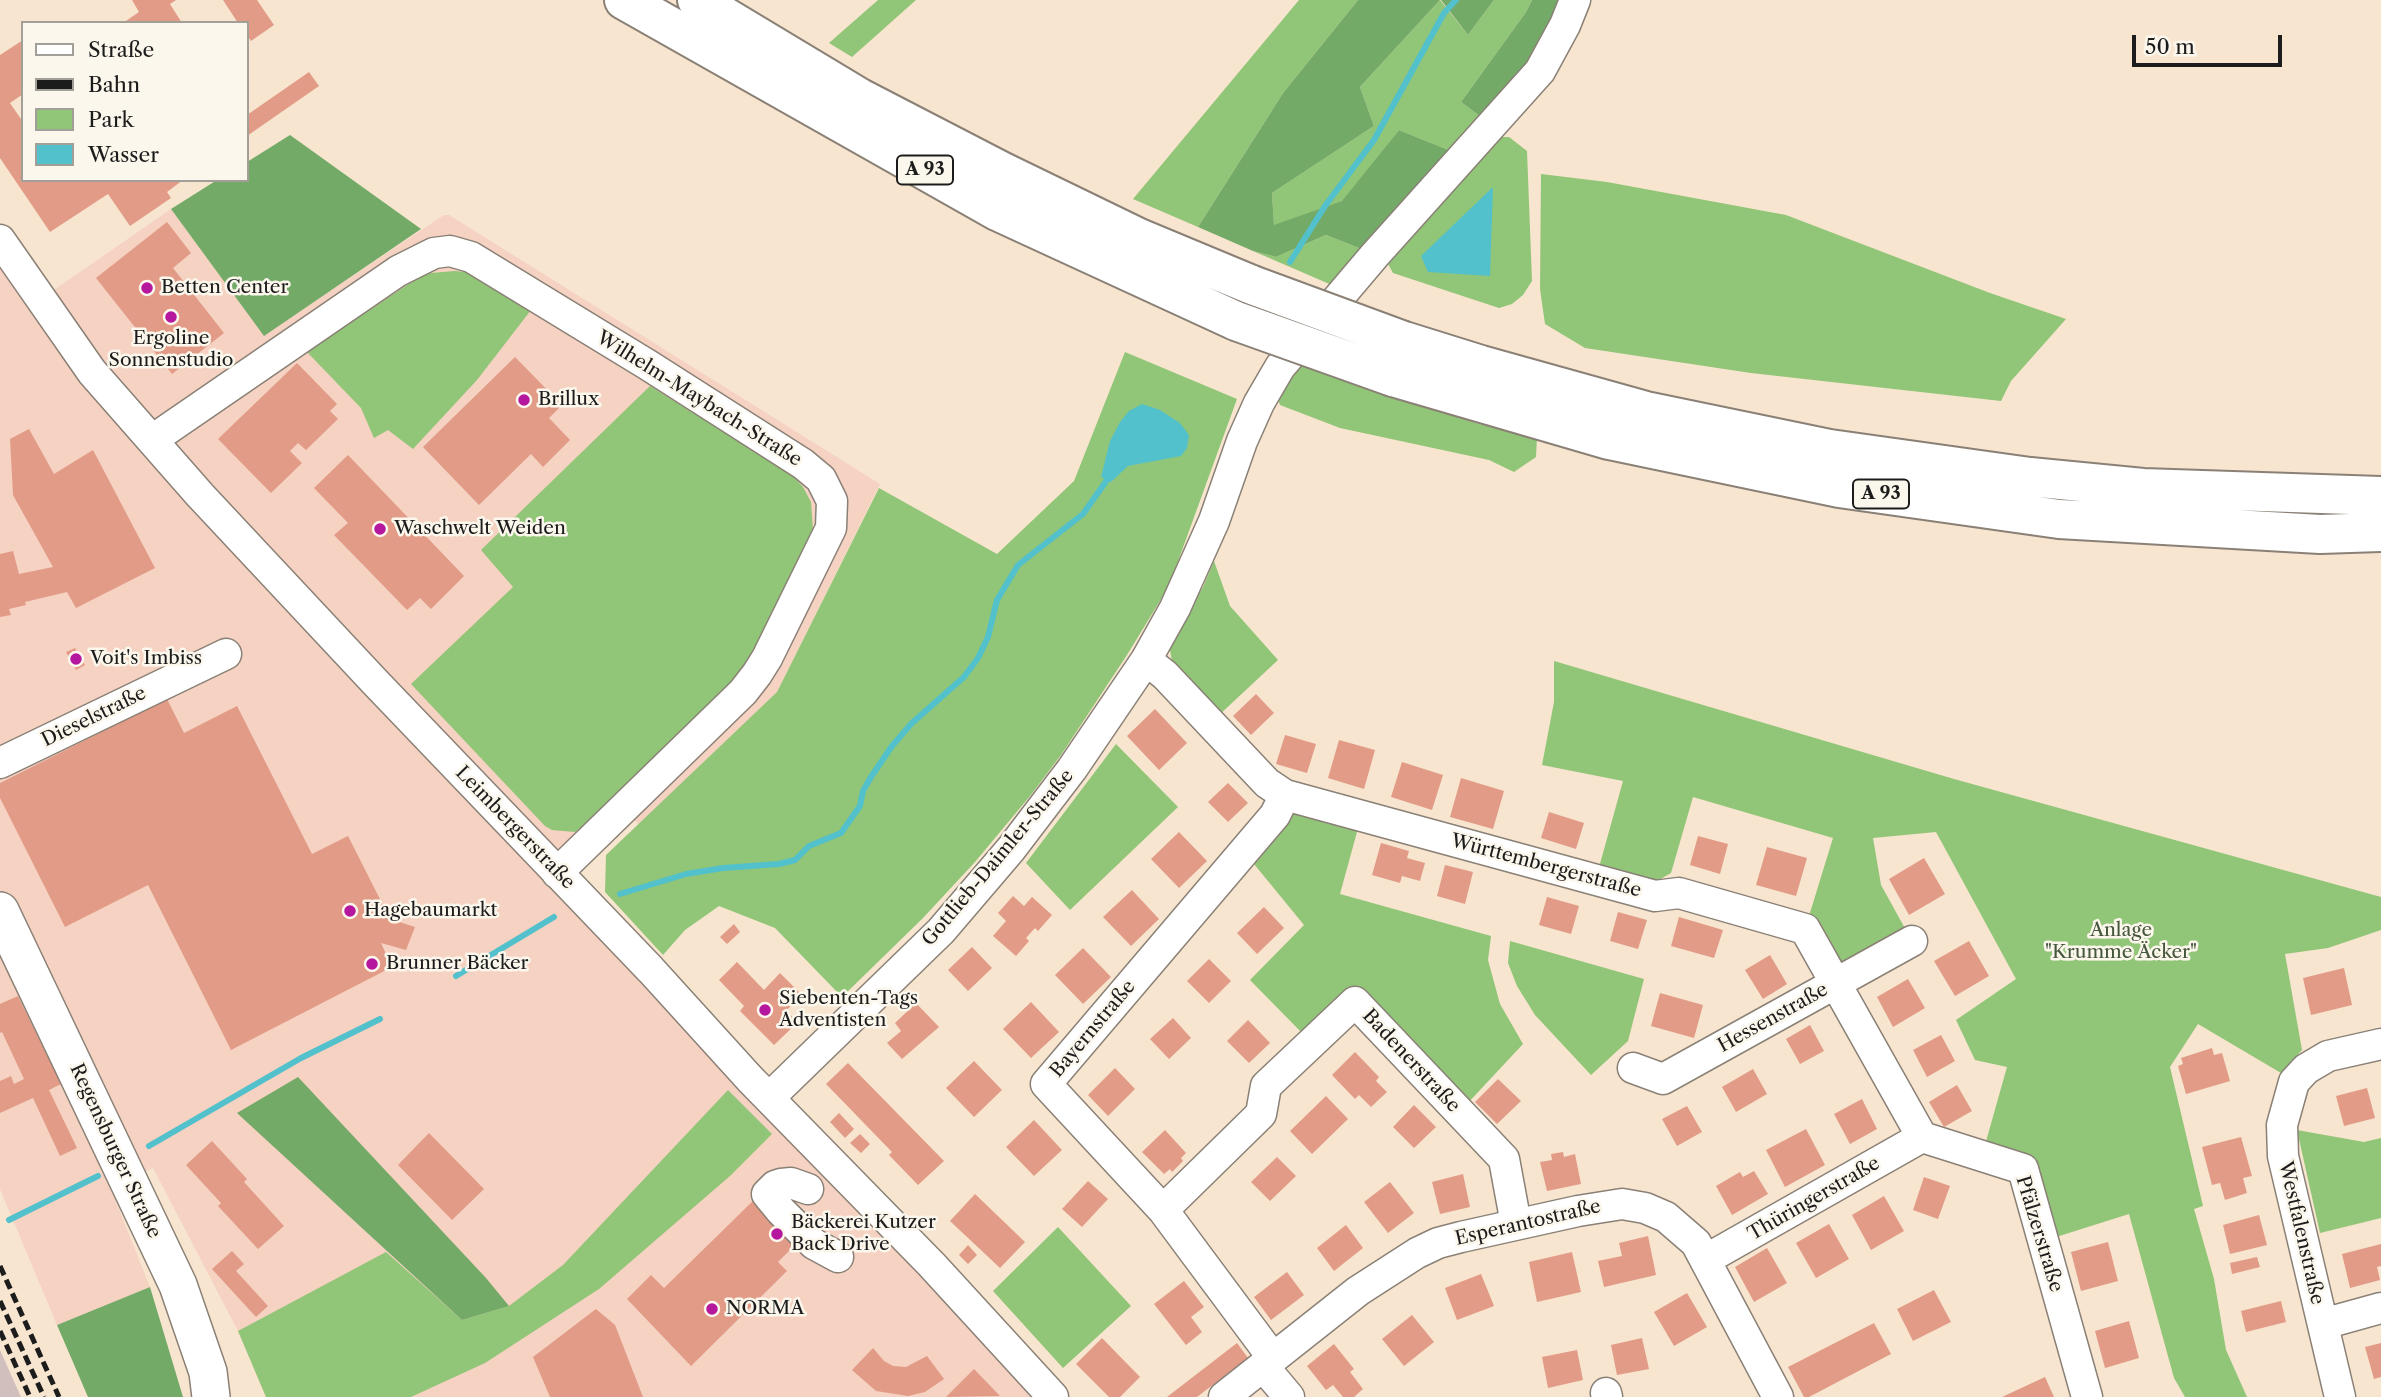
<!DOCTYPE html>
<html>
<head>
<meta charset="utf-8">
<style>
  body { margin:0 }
  #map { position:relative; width:2381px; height:1397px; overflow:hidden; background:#f7e5cf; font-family:"Libre Caslon Text",serif }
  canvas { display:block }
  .legend { position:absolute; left:21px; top:21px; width:228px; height:161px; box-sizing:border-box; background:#fbf7ec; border:2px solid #a29f99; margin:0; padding:9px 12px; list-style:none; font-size:21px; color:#1c1c1c }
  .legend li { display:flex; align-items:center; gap:14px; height:35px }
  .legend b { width:35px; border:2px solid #a29f99 }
  .scale { position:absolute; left:2132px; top:35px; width:150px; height:32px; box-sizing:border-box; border:4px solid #1c1c1c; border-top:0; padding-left:9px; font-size:21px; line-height:24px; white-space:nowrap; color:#1c1c1c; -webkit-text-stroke:5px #fbf7ec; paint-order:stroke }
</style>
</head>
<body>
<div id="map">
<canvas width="2381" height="1397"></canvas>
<ul class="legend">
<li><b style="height:9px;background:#fff"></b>Straße</li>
<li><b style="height:9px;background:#1c1c1c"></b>Bahn</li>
<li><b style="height:19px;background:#91c577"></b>Park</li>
<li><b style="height:19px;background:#53c1cb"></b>Wasser</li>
</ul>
<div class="scale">50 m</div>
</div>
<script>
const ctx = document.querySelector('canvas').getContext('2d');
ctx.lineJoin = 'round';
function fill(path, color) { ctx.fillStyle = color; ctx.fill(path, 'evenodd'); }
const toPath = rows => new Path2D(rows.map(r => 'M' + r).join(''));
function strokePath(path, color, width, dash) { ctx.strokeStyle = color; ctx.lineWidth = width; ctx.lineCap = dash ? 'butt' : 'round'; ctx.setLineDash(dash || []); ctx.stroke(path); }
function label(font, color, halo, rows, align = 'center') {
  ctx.font = font + ' "Libre Caslon Text",serif'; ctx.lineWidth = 5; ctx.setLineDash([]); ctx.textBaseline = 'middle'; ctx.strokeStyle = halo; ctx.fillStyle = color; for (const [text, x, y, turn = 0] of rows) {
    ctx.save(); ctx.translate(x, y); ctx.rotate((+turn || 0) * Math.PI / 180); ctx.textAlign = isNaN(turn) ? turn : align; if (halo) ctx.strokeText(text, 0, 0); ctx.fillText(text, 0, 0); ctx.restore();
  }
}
fill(toPath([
  [171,209,264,335,444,215,449,215,880,484,777,692,639,825,623,808,557,873,1053,1397,266,1397,238,1331,153,1168,110,1187,150,1287,57,1325,0,1189,0,240,41,299]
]), '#f5d2c2');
fill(toPath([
  [0,1350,21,1397,22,1397,0,1397]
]), '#d1bfbd');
fill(toPath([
  [878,0,916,0,852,57,829,43],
  [1299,0,1358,0,1283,93,1198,227,1133,199],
  [1440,0,1468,35,1494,0,1532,0,1526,12,1461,102,1485,120,1456,153,1399,130,1343,201,1274,226,1272,193,1374,126,1360,87],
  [1493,137,1509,137,1527,151,1532,281,1523,295,1512,304,1499,308,1393,273,1387,262],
  [1541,174,1607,182,1786,215,1990,293,2066,319,2011,381,2001,401,1751,373,1585,348,1545,324,1540,289],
  [1326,235,1364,250,1334,286,1253,251,1276,257],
  [455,271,465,272,484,280,531,310,477,380,413,449,388,430,374,438,361,408,307,352,419,277,431,273],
  [1125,352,1237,399,1169,586,1127,655,1061,755,1030,796,975,862,923,918,842,997,775,928,719,906,685,930,663,955,605,892,606,855,777,692,879,488,997,554,1074,481],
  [1297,361,1400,399,1479,424,1537,437,1536,457,1514,472,1489,460,1340,428,1280,405,1276,394],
  [650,386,791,474,803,487,811,502,813,531,808,548,745,668,583,826,575,832,552,830,545,826,411,684,513,587,481,550],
  [1214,561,1230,606,1278,660,1218,716,1172,662,1170,650,1172,640,1203,587],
  [1554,661,1954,779,2381,897,2381,930,2328,948,2285,954,2302,1050,2281,1073,2198,1024,2170,1067,2203,1206,2194,1209,2214,1279,2226,1350,2247,1397,2185,1397,2174,1378,2129,1214,2053,1238,1985,1145,2007,1067,1975,1060,1956,1020,2016,979,1936,832,1873,838,1881,885,1912,941,1835,983,1805,929,1833,838,1693,797,1671,873,1650,885,1598,871,1623,781,1542,765,1554,702],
  [1116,744,1178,807,1070,910,1026,863],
  [1300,808,1360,821,1340,894,1491,936,1488,960,1500,1004,1523,1044,1466,1105,1354,988,1304,1035,1250,980,1304,925,1254,864,1292,815],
  [1510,941,1644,979,1628,1041,1591,1075,1535,1015,1517,986,1508,963],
  [728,1090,772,1134,730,1176,599,1289,485,1363,411,1397,266,1397,238,1331,386,1252,462,1320,509,1306,563,1265],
  [2297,1130,2364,1142,2381,1138,2381,1218,2320,1233],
  [1058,1227,1131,1306,1063,1368,993,1291]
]), '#91c577');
fill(toPath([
  [1358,0,1440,0,1360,87,1374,126,1272,193,1274,225,1342,201,1399,130,1456,153,1364,250,1326,235,1276,257,1253,251,1198,227,1283,93],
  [1441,0,1494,0,1468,35],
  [1532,0,1567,0,1558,22,1485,120,1461,102,1526,12],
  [290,135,421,229,264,336,171,209,217,180,247,180,247,162],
  [298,1077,486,1278,509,1306,462,1320,237,1113],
  [150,1287,183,1397,88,1397,57,1325]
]), '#74aa68');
fill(toPath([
  [1493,187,1490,276,1428,272,1421,256],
  [1142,404,1160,410,1180,423,1189,435,1187,448,1181,456,1128,466,1111,482,1101,477,1110,441,1120,422,1129,411]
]), '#53c1cb');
strokePath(toPath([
  [1290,262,1325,206,1374,140,1444,13,1456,0],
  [620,894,686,874,723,868,779,864,795,860,809,846,841,833,860,806,863,791,871,777,892,746,912,723,964,677,978,658,988,637,997,600,1018,565,1083,514,1107,480],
  [456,976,554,917],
  [149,1146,301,1058,380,1019],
  [9,1220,98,1176]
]), '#53c1cb', 6);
fill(toPath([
  [132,0,176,0,170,4,182,23,123,23,139,12],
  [223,0,257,0,274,25,251,41,247,35,247,23,238,23],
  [23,40,23,94,10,103,23,122,23,180,183,180,167,192,171,198,130,226,108,194,50,232,0,158,0,55],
  [309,72,319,86,247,136,247,115],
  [167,222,191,253,173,268,224,333,172,374,96,278],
  [515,357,562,405,549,418,570,440,543,467,531,454,479,505,423,447],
  [297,363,337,404,330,411,338,419,306,450,298,443,290,451,302,463,271,493,218,439],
  [29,429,54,474,93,450,155,568,76,608,67,592,25,602,26,605,9,609,11,615,0,617,0,554,13,551,19,574,53,567,13,495,10,439],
  [348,455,464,576,431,609,420,598,407,610,334,535,348,523,314,488],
  [75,648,85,665,76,670,66,652],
  [1256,694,1274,713,1251,735,1233,716],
  [167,699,184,733,237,706,312,854,348,836,390,919,415,927,406,950,381,943,392,967,231,1050,148,885,65,927,0,798,0,783],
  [1155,709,1187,743,1159,770,1127,736],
  [1285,735,1316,744,1307,773,1276,764],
  [1339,740,1375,750,1364,789,1328,778],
  [1402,762,1443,775,1432,810,1391,797],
  [1461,778,1504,791,1493,829,1450,817],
  [1228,783,1248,803,1228,822,1208,802],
  [1549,812,1584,823,1576,849,1541,838],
  [1179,832,1207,861,1179,888,1151,859],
  [1698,836,1728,844,1720,874,1690,865],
  [1381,843,1409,851,1407,858,1425,863,1420,881,1402,876,1400,883,1372,875],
  [1767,847,1807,858,1796,896,1756,885],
  [1924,858,1945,894,1909,915,1889,879],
  [1445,865,1473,872,1465,904,1437,896],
  [1132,890,1159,919,1131,946,1103,917],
  [1013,896,1024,906,1032,897,1052,915,1038,931,1035,928,1026,938,1029,941,1016,956,993,936,1006,921,998,913],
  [1547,897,1579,906,1571,934,1539,925],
  [1264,907,1284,928,1257,954,1237,933],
  [1618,912,1647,920,1638,949,1610,941],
  [1679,917,1723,930,1714,958,1671,946],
  [734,924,740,932,727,944,720,937],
  [1969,941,1989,976,1955,996,1934,961],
  [972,947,992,968,968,991,948,970],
  [1083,948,1111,977,1083,1004,1055,975],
  [1770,955,1787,984,1763,999,1745,970],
  [1209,959,1231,981,1209,1003,1187,981],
  [737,962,764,990,780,973,802,995,786,1011,798,1022,774,1045,740,1011,744,1006,719,980],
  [2344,968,2352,1005,2311,1015,2303,978],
  [1908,979,1925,1008,1893,1027,1877,997],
  [1660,993,1703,1005,1694,1038,1651,1026],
  [18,996,61,1084,49,1090,77,1148,60,1156,33,1098,0,1113,0,1081,11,1076,14,1084,24,1079,2,1032,0,1033,0,1004],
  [1031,1002,1059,1032,1031,1058,1003,1029],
  [916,1003,939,1027,902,1059,887,1043,901,1031,895,1023],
  [1173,1018,1191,1038,1169,1059,1150,1039],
  [1248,1020,1270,1043,1249,1063,1227,1041],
  [1810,1025,1824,1051,1800,1064,1786,1039],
  [1941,1035,1955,1061,1927,1077,1913,1050],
  [2212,1048,2214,1055,2222,1053,2230,1081,2186,1094,2178,1066,2183,1064,2181,1058],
  [1355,1052,1379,1077,1376,1081,1387,1092,1371,1107,1359,1095,1355,1099,1332,1075],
  [974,1061,1002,1090,974,1117,946,1088],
  [848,1063,944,1161,918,1185,889,1155,892,1152,826,1084],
  [1115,1068,1135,1089,1108,1116,1088,1095],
  [1753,1069,1767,1094,1736,1112,1722,1087],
  [1498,1079,1521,1101,1497,1124,1475,1102],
  [1957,1085,1972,1111,1944,1127,1929,1102],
  [2367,1088,2375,1118,2344,1126,2336,1096],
  [1326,1096,1348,1119,1312,1154,1290,1131],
  [1862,1099,1877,1129,1850,1144,1834,1114],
  [1414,1105,1436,1127,1414,1148,1393,1127],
  [1687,1106,1702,1132,1677,1146,1662,1119],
  [839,1113,854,1129,845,1138,830,1122],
  [1034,1120,1062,1150,1034,1176,1006,1147],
  [1806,1129,1825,1165,1785,1187,1766,1150],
  [1165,1130,1186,1153,1181,1158,1183,1161,1172,1172,1170,1169,1164,1174,1142,1152],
  [429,1133,484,1189,452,1220,398,1165],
  [860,1134,870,1144,861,1153,850,1143],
  [2241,1137,2252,1176,2243,1178,2247,1193,2225,1200,2220,1183,2212,1185,2202,1147],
  [212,1141,247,1179,244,1182,284,1226,258,1249,218,1206,221,1203,186,1165],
  [1563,1152,1564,1157,1575,1154,1581,1184,1547,1191,1540,1162,1552,1160,1551,1154],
  [1277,1157,1296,1176,1270,1201,1251,1182],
  [1754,1171,1768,1194,1732,1215,1716,1186,1740,1172,1743,1177],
  [1463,1174,1470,1207,1440,1214,1432,1182],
  [1924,1177,1950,1186,1938,1219,1913,1210],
  [1088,1181,1108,1199,1082,1227,1062,1209],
  [1390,1182,1414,1213,1388,1233,1364,1202],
  [975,1194,1025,1242,1000,1268,950,1221],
  [759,1195,801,1239,778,1262,787,1271,691,1366,627,1299,651,1275,664,1288],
  [1884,1196,1904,1231,1871,1250,1852,1215],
  [2259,1215,2267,1245,2230,1254,2223,1225],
  [1829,1224,1849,1259,1816,1278,1796,1243],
  [1346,1225,1363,1248,1334,1271,1317,1248],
  [1648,1236,1656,1275,1604,1287,1598,1261,1622,1256,1619,1243],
  [2108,1242,2118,1281,2081,1291,2071,1252],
  [2381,1244,2381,1266,2377,1267,2380,1280,2350,1288,2342,1254],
  [968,1245,977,1255,968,1264,959,1255],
  [1767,1248,1787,1283,1754,1302,1735,1267],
  [232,1251,244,1264,236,1271,268,1306,256,1317,212,1269],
  [1572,1252,1581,1292,1537,1302,1529,1262],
  [2257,1257,2260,1267,2232,1274,2230,1263],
  [1287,1272,1304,1295,1271,1320,1254,1297],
  [1481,1274,1494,1306,1457,1320,1445,1288],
  [1184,1281,1204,1307,1191,1317,1202,1332,1186,1345,1154,1304],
  [1934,1290,1951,1322,1913,1341,1897,1309],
  [1687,1293,1707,1327,1674,1346,1654,1312],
  [2281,1301,2286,1322,2246,1332,2241,1311],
  [596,1309,615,1325,643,1397,550,1397,533,1357],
  [1412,1315,1434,1342,1404,1366,1382,1339],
  [2129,1321,2139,1358,2105,1368,2095,1331],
  [1874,1323,1891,1354,1809,1397,1804,1397,1788,1367],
  [1102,1338,1140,1377,1120,1397,1109,1397,1076,1364],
  [1642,1338,1649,1369,1617,1375,1611,1345],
  [1237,1343,1248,1358,1197,1397,1167,1397],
  [2381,1343,2381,1377,2374,1379,2365,1347],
  [1334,1344,1354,1369,1350,1372,1363,1389,1354,1397,1343,1397,1333,1385,1326,1390,1307,1366],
  [873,1348,884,1361,893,1366,906,1367,927,1356,944,1379,925,1392,908,1396,876,1391,852,1370],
  [1577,1350,1583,1380,1548,1388,1542,1357],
  [974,1369,1000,1396,946,1397],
  [2045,1377,2054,1397,2002,1397]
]), '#e29b86');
const minor = toPath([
  [0,240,92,372,200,495,375,682,651,970,750,1079,932,1265,1053,1397],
  [152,440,398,271,434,253,450,251,471,257,648,365,803,464,821,479,832,501,831,528,767,658,757,674,743,692,557,873],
  [1146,660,1165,675,1267,783,1285,795,1655,896,1679,893,1805,929,1922,1137],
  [0,763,226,654],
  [1633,1068,1663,1079,1912,941],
  [769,1098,941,931,1011,849,1072,769,1146,660,1175,608,1214,521,1242,441,1259,403,1280,367,1374,256,1540,71,1565,25,1575,0],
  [1922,1137,2023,1169,2087,1397],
  [808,1189,791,1183,781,1184,775,1186,767,1194,781,1211,814,1244,838,1257],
  [1163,1210,1261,1114,1266,1086,1355,1002,1504,1159,1516,1224],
  [1705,1260,1922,1137],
  [2323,1324,2381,1308],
  [1273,1358,1163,1210,1046,1084,1275,815,1285,795],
  [1263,1366,1289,1397],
  [1606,1393,1607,1397],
  [1224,1397,1358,1291,1417,1253,1438,1243,1461,1237,1578,1211,1622,1204,1645,1208,1666,1217,1696,1243,1778,1397],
  [2340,1397,2283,1156,2282,1125,2294,1082,2306,1069,2328,1056,2381,1044]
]);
const major = toPath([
  [0,911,178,1285,208,1372,211,1397]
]);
const highway = toPath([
  [624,0,997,211,1236,321],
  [697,0,860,98,1003,172,1139,238,1252,285],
  [1404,341,1481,365,1646,411,1830,449,2030,477,2143,488,2381,496],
  [1393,377,1609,440,1839,488,2059,519,2320,534,2381,532]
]);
strokePath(minor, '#8a8076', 33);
strokePath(major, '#8a8076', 40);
strokePath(highway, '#8a8076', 42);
strokePath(minor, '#fff', 30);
strokePath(major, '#fff', 37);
strokePath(highway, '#fff', 38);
strokePath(toPath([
  [0,1266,59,1397],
  [0,1301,44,1397],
  [0,1331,30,1397]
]), '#1c1c1c', 5, [10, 5]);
const highwayBridge = toPath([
  [1252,285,1404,341],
  [1236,321,1393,377]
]);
strokePath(highwayBridge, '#8a8076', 42, []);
strokePath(highwayBridge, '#fff', 38);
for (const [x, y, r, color] of [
  [147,288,7,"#b5179e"],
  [171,317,7,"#b5179e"],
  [524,400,7,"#b5179e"],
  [380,529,7,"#b5179e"],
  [76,659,7,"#b5179e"],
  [350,911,7,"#b5179e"],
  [372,964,7,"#b5179e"],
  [765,1010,7,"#b5179e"],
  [777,1234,7,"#b5179e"],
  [712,1309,7,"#b5179e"]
]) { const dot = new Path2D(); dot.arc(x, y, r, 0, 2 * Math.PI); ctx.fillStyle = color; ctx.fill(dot); strokePath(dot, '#fbf7ec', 2.5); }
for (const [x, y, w] of [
  [925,170,56],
  [1881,494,56]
]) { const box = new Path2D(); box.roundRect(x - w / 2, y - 14.5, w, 29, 5); ctx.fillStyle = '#fbf7ec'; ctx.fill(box); strokePath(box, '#1c1c1c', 2); }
label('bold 18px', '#1c1c1c', null, [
  ["A 93",925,170],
  ["A 93",1881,494]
]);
label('19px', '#1c1c1c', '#fbf7ec', [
  ["Betten Center",161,288],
  ["Ergoline",171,339,"center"],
  ["Sonnenstudio",171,361,"center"],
  ["Brillux",538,400],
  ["Waschwelt Weiden",394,529],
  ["Voit's Imbiss",90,659],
  ["Hagebaumarkt",364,911],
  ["Brunner Bäcker",386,964],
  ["Siebenten-Tags",779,999],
  ["Adventisten",779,1021],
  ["Bäckerei Kutzer",791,1223],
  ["Back Drive",791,1245],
  ["NORMA",726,1309]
], 'left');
label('19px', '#1c1c1c', '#fbf7ec', [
  ["Wilhelm-Maybach-Straße",699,399,32],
  ["Dieselstraße",94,717,-26],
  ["Leimbergerstraße",515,828,46],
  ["Gottlieb-Daimler-Straße",998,858,-50],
  ["Württembergerstraße",1546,866,15],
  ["Hessenstraße",1773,1018,-29],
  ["Bayernstraße",1093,1029,-50],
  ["Badenerstraße",1411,1061,47],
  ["Regensburger Straße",115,1151,65],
  ["Thüringerstraße",1814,1199,-30],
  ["Esperantostraße",1528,1223,-13],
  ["Westfalenstraße",2301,1233,77],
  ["Pfälzerstraße",2039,1234,73]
]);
label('19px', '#45573c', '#fbf7ec', [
  ["Anlage",2121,931],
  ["\"Krumme Äcker\"",2121,953]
]);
</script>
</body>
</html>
